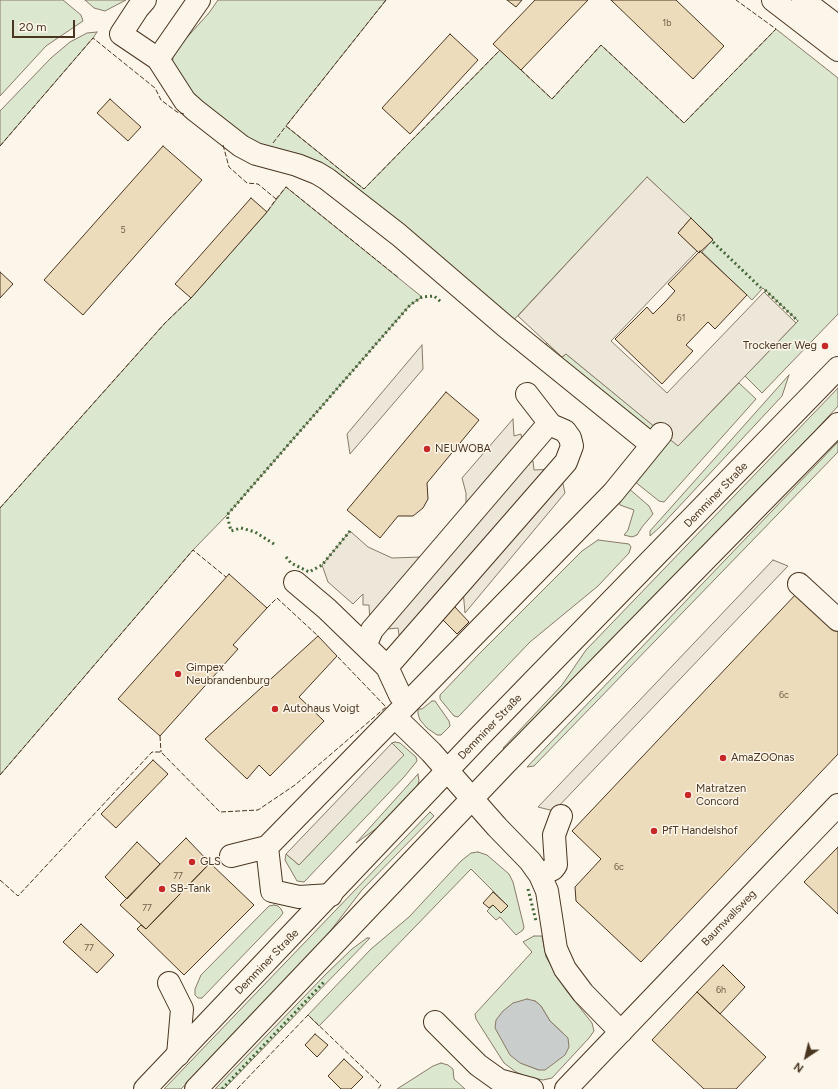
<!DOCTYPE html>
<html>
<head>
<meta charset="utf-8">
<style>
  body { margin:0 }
  #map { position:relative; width:838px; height:1089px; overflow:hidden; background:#fbf6e9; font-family:Figtree,sans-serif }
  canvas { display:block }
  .north { position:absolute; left:786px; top:1037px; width:40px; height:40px; -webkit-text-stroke:3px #fbf6e9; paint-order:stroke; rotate:215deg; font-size:11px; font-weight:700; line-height:16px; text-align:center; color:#4a3520 }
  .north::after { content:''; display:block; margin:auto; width:14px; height:18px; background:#4a3520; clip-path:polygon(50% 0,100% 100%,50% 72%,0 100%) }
  .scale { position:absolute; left:12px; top:20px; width:63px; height:18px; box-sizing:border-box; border:2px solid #4a3520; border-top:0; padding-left:5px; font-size:12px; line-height:14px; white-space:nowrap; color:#4a3520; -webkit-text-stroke:3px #fbf6e9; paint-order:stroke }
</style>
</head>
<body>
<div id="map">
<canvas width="838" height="1089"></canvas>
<div class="north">N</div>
<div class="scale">20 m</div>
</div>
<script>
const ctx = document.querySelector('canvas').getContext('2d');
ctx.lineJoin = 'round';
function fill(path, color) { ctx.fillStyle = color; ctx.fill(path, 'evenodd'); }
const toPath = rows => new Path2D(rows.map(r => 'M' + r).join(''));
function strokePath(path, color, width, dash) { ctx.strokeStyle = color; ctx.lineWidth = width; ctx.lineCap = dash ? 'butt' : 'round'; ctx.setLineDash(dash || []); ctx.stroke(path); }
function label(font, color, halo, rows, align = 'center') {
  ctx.font = font + ' Figtree,sans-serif'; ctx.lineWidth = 3; ctx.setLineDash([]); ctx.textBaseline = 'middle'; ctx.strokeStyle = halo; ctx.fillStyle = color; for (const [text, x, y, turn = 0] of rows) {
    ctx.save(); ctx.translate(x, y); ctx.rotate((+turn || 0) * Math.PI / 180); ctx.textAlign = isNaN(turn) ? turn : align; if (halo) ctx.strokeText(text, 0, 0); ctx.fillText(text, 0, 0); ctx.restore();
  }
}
const green = toPath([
  [0,0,63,0,81,15,83,21,46,46,0,96,0,0],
  [85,0,126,0,105,11,94,8,85,0],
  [218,0,386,0,286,126,364,189,500,50,552,99,601,45,684,123,776,29,838,78,838,314,762,393,745,376,798,321,763,288,752,300,702,252,713,239,647,177,510,324,403,233,259,150,199,109,172,66,173,57,180,45,209,13,218,0],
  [97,32,93,38,0,146,0,111,51,58,70,42,87,33,97,32],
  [286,187,422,297,410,305,227,515,193,550,0,775,0,508,165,323,191,298,267,212,286,187],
  [547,343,562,357,566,354,654,426,649,433,544,350,547,343],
  [789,375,782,396,660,527,650,536,650,531,789,375],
  [739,383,756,399,664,502,659,501,634,481,669,437,678,446,739,383],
  [838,388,838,406,816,430,507,752,503,748,562,685,586,650,838,388],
  [838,442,838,452,534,766,527,767,838,442],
  [627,487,649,506,653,514,642,527,637,535,632,537,624,535,628,530,634,510,620,505,618,498,627,487],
  [598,540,629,544,631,547,629,553,598,586,530,642,458,717,454,716,440,699,440,695,479,654,582,551,598,540],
  [432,701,435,701,449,721,450,726,441,735,437,735,427,728,420,720,418,714,418,709,422,709,432,701],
  [395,742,400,743,416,757,417,761,404,777,304,882,297,881,285,860,286,854,299,865,403,755,392,743,395,742],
  [418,774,419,781,415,793,387,821,356,843,418,774],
  [430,812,434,816,362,890,321,943,181,1089,164,1089,430,812],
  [478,852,487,855,509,874,513,882,524,927,523,930,516,935,500,917,496,920,487,911,493,905,501,913,508,906,471,869,319,1026,308,1015,371,949,409,917,461,861,471,853,478,852],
  [274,905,278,906,281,909,283,913,280,917,202,998,198,998,195,995,195,989,201,975,269,906,274,905],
  [534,936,542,936,546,957,566,990,592,1023,594,1031,589,1038,552,1078,543,1080,527,1077,516,1072,504,1063,476,1019,475,1014,532,952,523,942,534,936],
  [535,1001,541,1006,550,1021,563,1033,539,1070,521,1063,535,1001],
  [367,938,370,938,224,1089,215,1089,325,975,352,949,367,938],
  [441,1063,448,1065,453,1069,454,1079,465,1089,397,1089,433,1066,441,1063]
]);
fill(green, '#dce7d0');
strokePath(green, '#887966', 1);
const parking = toPath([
  [647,177,691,218,678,233,697,251,611,341,667,393,764,292,796,323,678,446,566,354,562,357,518,316,647,177],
  [422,345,423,369,350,454,347,434,422,345],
  [513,419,514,436,521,434,525,460,533,461,534,470,553,469,561,475,565,493,465,613,463,590,409,635,399,635,398,628,378,630,370,623,369,605,363,605,363,594,353,604,328,582,322,565,350,531,368,547,392,558,422,557,466,513,466,493,462,478,513,419],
  [773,560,788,566,554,811,538,807,773,560],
  [392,743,404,755,299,865,286,854,392,743]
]);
fill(parking, '#ede7d9');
strokePath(parking, '#887966', 1);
const water = toPath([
  [527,999,535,1001,541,1006,550,1021,568,1038,569,1047,565,1055,545,1070,539,1070,520,1063,510,1055,495,1028,496,1020,503,1011,513,1003,527,999]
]);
fill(water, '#c9cecd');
strokePath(water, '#887966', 1);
const building = toPath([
  [507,0,522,0,516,7,507,0],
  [535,0,588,0,521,70,493,44,535,0],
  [611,0,676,0,724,46,693,79,611,0],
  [450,34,478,60,410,134,382,108,450,34],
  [110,99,141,127,128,141,97,113,110,99],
  [163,146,202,180,83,315,44,280,163,146],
  [251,198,267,212,191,298,175,284,251,198],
  [691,218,713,240,699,253,678,233,691,218],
  [700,251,747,295,715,329,708,322,686,345,693,351,662,384,615,339,647,307,653,314,665,302,675,291,668,284,700,251],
  [0,272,13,284,0,298,0,272],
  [446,392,479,420,427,483,428,499,423,508,413,516,398,516,380,538,347,510,446,392],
  [229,574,267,608,233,645,238,649,160,736,118,699,229,574],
  [798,592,838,629,838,754,641,962,576,901,575,887,601,859,572,831,798,592],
  [454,606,469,622,457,634,441,618,454,606],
  [318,636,337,656,299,697,324,721,270,776,259,765,247,779,205,739,318,636],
  [153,760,168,774,116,828,101,814,153,760],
  [186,838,210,863,146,929,120,905,186,838],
  [137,842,160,864,127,899,105,877,137,842],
  [838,847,838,914,804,882,838,847],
  [210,863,254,905,184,975,137,929,141,925,146,929,210,863],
  [493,892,508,906,501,913,493,905,489,908,483,903,493,892],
  [81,924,114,955,97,973,63,942,81,924],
  [723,965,745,987,720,1014,697,992,723,965],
  [697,992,766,1057,736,1089,704,1089,652,1040,697,992],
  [315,1034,328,1045,317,1057,305,1045,315,1034],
  [344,1059,363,1077,351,1089,341,1089,328,1076,344,1059]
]);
fill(building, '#ecdcbc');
strokePath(building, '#4a3520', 1);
const minor = toPath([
  [145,0,138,8,121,34,158,59,185,101,195,110,241,146,256,154,297,165,317,173,327,179,399,235,505,326,652,445],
  [773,0,838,50],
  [803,0,838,27],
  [158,59,199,0],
  [527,394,551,425],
  [295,582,327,609,387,667,400,695,407,704],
  [799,584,838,620],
  [366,644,372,630,545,428,551,425,565,431,570,438,572,446,566,462,387,667],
  [395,717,431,752,497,827,530,861,540,875,547,891,556,949,565,969,583,993,621,1032],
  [267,847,272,891,299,897,331,895],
  [231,856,267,847,613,493,661,434],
  [540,875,553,869,556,865,554,835,561,816],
  [169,983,182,1009,178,1055],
  [435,1022,478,1065,499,1080,532,1089],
  [566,1089,838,805]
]);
const major = toPath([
  [145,1089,479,737,838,368],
  [196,1089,506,763,838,424]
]);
strokePath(minor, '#4a3520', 24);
strokePath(major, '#4a3520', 24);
strokePath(minor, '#fbf6e9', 22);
strokePath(major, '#fbf6e9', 22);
strokePath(toPath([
  [713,242,761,288],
  [765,290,798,321],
  [274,544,255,532,241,528,231,531,227,515,410,305,422,297,434,296,441,302],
  [286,557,291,563,309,572,322,565,350,531],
  [528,889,536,921],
  [222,1089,324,982]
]), '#436837', 3, [2, 3]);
strokePath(toPath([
  [386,0,286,126,364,189,500,50],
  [521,70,552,99,601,45,684,123,776,29,736,0],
  [273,143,286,126],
  [223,145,229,167,247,183,258,184,276,199,267,212],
  [0,146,93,38,155,88,161,100,177,112,184,114],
  [276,199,286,187,399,278],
  [0,508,165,323,191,298],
  [267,608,277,598,318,636],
  [160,736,161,752],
  [0,775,193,550,226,577],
  [0,880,18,896,152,752,161,752,220,812,258,810,295,785,386,707,337,656],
  [237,1089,308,1015,381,1085,378,1089]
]), '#4a3520', 1, [5, 2]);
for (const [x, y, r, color] of [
  [825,346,4,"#c62828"],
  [427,449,4,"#c62828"],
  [178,674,4,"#c62828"],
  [275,709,4,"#c62828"],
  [723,758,4,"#c62828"],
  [688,795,4,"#c62828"],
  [654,831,4,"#c62828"],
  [192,862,4,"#c62828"],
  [162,889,4,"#c62828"]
]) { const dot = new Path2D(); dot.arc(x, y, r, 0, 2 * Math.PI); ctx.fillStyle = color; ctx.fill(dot); strokePath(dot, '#fbf6e9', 1.5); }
label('9px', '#725f47', null, [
  ["1b",667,23],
  ["5",123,230],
  ["61",681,318],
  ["6c",784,695],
  ["6c",619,867],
  ["77",178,876],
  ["77",147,908],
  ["77",89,948],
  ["6h",721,990]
]);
label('11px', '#4a3520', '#fbf6e9', [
  ["Trockener Weg",817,346,"right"],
  ["NEUWOBA",435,449],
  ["Gimpex",186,668],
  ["Neubrandenburg",186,681],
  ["Autohaus Voigt",283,709],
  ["AmaZOOnas",731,758],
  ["Matratzen",696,789],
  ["Concord",696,802],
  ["PfT Handelshof",662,831],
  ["GLS",200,862],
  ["SB-Tank",170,889]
], 'left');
label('11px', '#4a3520', '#fbf6e9', [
  ["Demminer Straße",716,495,-46],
  ["Demminer Straße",490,727,-46],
  ["Baumwallsweg",729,918,-46],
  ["Demminer Straße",267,962,-46]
]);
</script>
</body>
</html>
